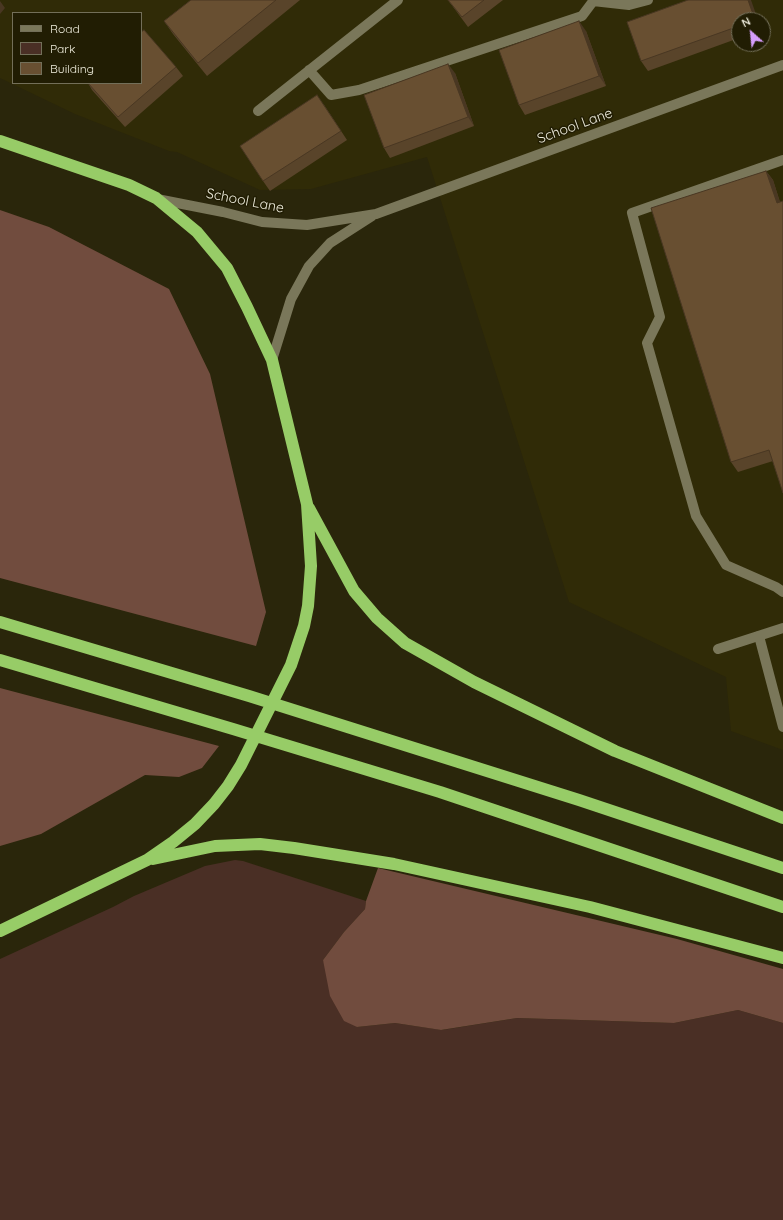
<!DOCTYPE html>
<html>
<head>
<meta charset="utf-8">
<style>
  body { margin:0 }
  #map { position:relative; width:783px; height:1220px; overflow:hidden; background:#2a260b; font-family:Quicksand,sans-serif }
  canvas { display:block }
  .legend { position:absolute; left:12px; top:12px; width:130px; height:72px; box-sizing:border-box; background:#211d03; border:1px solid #736f59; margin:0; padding:5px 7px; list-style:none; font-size:12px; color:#edebdb }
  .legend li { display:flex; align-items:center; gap:8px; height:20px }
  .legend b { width:20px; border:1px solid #736f59 }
  .north { position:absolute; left:731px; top:12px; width:40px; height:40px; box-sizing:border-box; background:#211d03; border:1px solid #736f59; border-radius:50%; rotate:333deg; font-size:11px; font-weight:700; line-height:16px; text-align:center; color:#edebdb }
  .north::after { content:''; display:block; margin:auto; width:14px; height:18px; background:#d59cfb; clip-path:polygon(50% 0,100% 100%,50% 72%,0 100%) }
</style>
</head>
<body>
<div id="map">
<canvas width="783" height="1220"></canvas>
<ul class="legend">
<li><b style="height:5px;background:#7a775a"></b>Road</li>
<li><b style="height:11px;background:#4a2f25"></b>Park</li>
<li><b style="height:11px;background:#684f31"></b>Building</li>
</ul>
<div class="north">N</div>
</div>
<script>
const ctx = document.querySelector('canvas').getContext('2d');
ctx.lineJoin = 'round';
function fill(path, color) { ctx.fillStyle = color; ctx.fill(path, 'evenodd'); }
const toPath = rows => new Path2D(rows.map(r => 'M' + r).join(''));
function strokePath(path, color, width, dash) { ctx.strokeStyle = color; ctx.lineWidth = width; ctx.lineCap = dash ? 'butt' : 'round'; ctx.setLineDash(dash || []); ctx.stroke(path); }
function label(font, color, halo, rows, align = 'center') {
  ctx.font = font + ' Quicksand,sans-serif'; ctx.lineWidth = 3; ctx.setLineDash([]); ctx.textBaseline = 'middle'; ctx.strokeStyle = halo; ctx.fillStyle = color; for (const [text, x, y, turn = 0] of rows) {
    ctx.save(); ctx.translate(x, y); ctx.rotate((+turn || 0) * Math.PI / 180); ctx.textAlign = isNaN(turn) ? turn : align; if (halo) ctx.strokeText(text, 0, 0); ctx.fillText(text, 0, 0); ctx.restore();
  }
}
fill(toPath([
  [0,0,783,0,783,750,731,731,726,677,569,602,427,157,311,189,260,190,177,152,169,151,75,114,0,78],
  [13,13,141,13,141,83,13,83],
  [739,20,763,20,763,44,739,44]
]), '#302b07');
fill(toPath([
  [235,860,243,861,366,901,365,909,344,932,323,960,357,1027,395,1023,442,1030,517,1018,674,1023,738,1010,783,1023,783,1220,0,1220,0,959,113,907,134,896,205,866]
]), '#4a2f25');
fill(toPath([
  [0,210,49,227,169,289,210,374,266,612,256,646,0,578],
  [0,688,219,746,202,768,179,777,145,775,41,834,0,846],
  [378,868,677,939,783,969,783,1023,738,1010,674,1023,517,1018,441,1030,395,1023,357,1027,344,1021,330,996,323,960,344,932,365,909,366,901]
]), '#714c3e');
strokePath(toPath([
  [593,1,629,5,648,0],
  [309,70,331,95,359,90,582,16,594,0],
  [258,111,398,0],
  [783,160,632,213,660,317,647,343,696,516,726,565,776,587,783,592],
  [759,636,783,727]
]), '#7a775a', 10);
strokePath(toPath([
  [718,649,783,628]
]), '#7a775a', 10);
strokePath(toPath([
  [157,199,223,212,262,222,307,225,376,214,783,65],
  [272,360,291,299,309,266,330,243,372,216]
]), '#7a775a', 10);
strokePath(toPath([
  [0,141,129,185,156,198,197,232,227,268,247,307,272,360,307,504,311,566,308,606,304,626,291,665,241,765,228,786,214,804,195,824,173,842,147,860,0,931],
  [309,508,354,591,377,618,405,643,474,682,615,751,783,818],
  [0,622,249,696,579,800,783,868],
  [0,660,233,729,440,792,783,907],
  [153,859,215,846,260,844,294,848,394,864,590,907,783,958]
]), '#97cc67', 12);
fill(toPath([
  [191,0,300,0,207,76,173,34,164,21],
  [448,0,503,0,468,27],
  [688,0,758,20,739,20,739,38,648,71,641,61],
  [586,31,606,86,525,115,519,105],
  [176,67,183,76,125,127,92,90,88,83,141,83],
  [455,73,474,126,390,158,384,148],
  [324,105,347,140,270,191,263,181],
  [766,171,773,180,780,202,773,461,738,472,731,462]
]), '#59442a');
fill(toPath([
  [748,0,751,0,758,20,755,20],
  [0,1,5,8,0,14],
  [579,21,586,31,606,86,599,76],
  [448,64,455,73,474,126,468,117],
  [766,171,773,180,783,212,777,203]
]), '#493722');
const building = toPath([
  [191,0,276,0,198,63,164,21,191,0],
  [448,0,484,0,462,17,448,0],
  [688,0,748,0,755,20,739,20,739,26,641,61,627,22,688,0],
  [579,21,599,76,519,105,499,50,579,21],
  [144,30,176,67,118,117,88,83,141,83,141,32,144,30],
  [448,64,468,117,384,148,364,95,448,64],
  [317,95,341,131,263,181,240,146,317,95],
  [766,171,777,203,783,201,783,493,769,450,731,462,651,208,766,171]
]);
fill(building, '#684f31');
strokePath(building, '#493722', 1);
label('14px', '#edebdb', '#211d03', [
  ["School Lane",575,126,-20],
  ["School Lane",245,201,11]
]);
</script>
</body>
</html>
